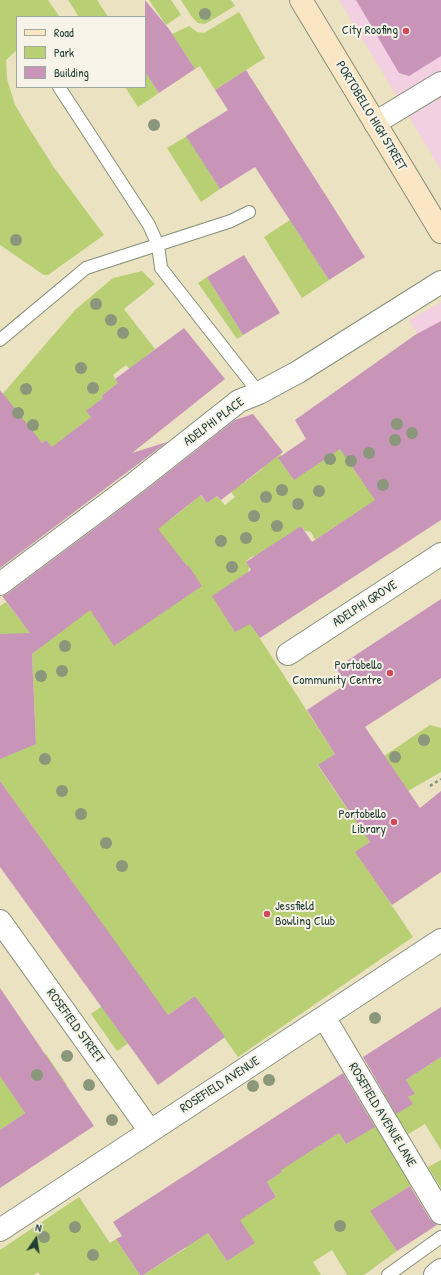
<!DOCTYPE html>
<html>
<head>
<meta charset="utf-8">
<style>
  body { margin:0 }
  #map { position:relative; width:441px; height:1275px; overflow:hidden; background:#eae2c1; font-family:"Patrick Hand",sans-serif }
  canvas { display:block }
  .legend { position:absolute; left:16px; top:16px; width:130px; height:72px; box-sizing:border-box; background:#f7f3e8; border:1px solid #a1aaa0; margin:0; padding:5px 7px; list-style:none; font-size:12px; color:#1f3d34 }
  .legend li { display:flex; align-items:center; gap:8px; height:20px }
  .legend b { width:20px; border:1px solid #a1aaa0 }
  .north { position:absolute; left:16px; top:1219px; width:40px; height:40px; -webkit-text-stroke:3px #f7f3e8; paint-order:stroke; rotate:13deg; font-size:11px; font-weight:700; line-height:16px; text-align:center; color:#1f3d34 }
  .north::after { content:''; display:block; margin:auto; width:14px; height:18px; background:#1f3d34; clip-path:polygon(50% 0,100% 100%,50% 72%,0 100%) }
</style>
</head>
<body>
<div id="map">
<canvas width="441" height="1275"></canvas>
<ul class="legend">
<li><b style="height:5px;background:#fbe6c4"></b>Road</li>
<li><b style="height:11px;background:#b8cf74"></b>Park</li>
<li><b style="height:11px;background:#c895b9"></b>Building</li>
</ul>
<div class="north">N</div>
</div>
<script>
const ctx = document.querySelector('canvas').getContext('2d');
ctx.lineJoin = 'round';
function fill(path, color) { ctx.fillStyle = color; ctx.fill(path, 'evenodd'); }
const toPath = rows => new Path2D(rows.map(r => 'M' + r).join(''));
function strokePath(path, color, width, dash) { ctx.strokeStyle = color; ctx.lineWidth = width; ctx.lineCap = dash ? 'butt' : 'round'; ctx.setLineDash(dash || []); ctx.stroke(path); }
function label(font, color, halo, rows, align = 'center') {
  ctx.font = font + ' "Patrick Hand",sans-serif'; ctx.lineWidth = 4; ctx.setLineDash([]); ctx.textBaseline = 'middle'; ctx.strokeStyle = halo; ctx.fillStyle = color; for (const [text, x, y, turn = 0] of rows) {
    ctx.save(); ctx.translate(x, y); ctx.rotate((+turn || 0) * Math.PI / 180); ctx.textAlign = isNaN(turn) ? turn : align; if (halo) ctx.strokeText(text, 0, 0); ctx.fillText(text, 0, 0); ctx.restore();
  }
}
fill(toPath([
  [339,0,436,0,441,9,441,170],
  [441,302,441,412,440,373,409,320]
]), '#f2cfe1');
fill(toPath([
  [0,0,48,0,59,16,17,17,17,50,6,60,7,79,15,105,27,125,53,166,104,235,48,275,44,275,0,245],
  [68,0,97,0,108,17,79,17],
  [149,0,171,0,181,15,166,25],
  [181,0,231,0,235,6,205,24,198,23,192,17],
  [239,12,265,58,215,90,200,66,195,69,172,34,189,26,197,32,204,33],
  [145,72,159,93,138,107,125,87,145,87],
  [187,136,220,189,201,202,167,148],
  [290,220,329,280,302,298,264,237],
  [142,271,155,284,124,309,155,349,146,356,162,375,145,388,126,365,113,375,118,383,101,396,114,412,87,412,91,417,72,432,59,456,46,440,18,462,0,397,75,310,113,278],
  [207,277,243,335,237,339,198,283],
  [358,428,441,468,374,501,315,540,311,532,305,531,301,526,257,561,253,556,246,561,249,567,248,574,231,594,335,754,318,766,370,842,356,852,413,937,238,1057,195,996,117,1051,91,1014,141,979,0,781,0,751,36,743,32,654,41,647,0,634,0,606,6,602,23,623,153,523,170,520,196,499,196,490,207,503,217,496,225,505,235,497,217,474,245,482,262,469,276,447,282,457,279,460,294,479],
  [430,725,441,728,441,772,408,791,384,756],
  [46,1054,67,1085,39,1104,12,1093,25,1113,0,1130,0,1076,5,1082],
  [441,1057,441,1150,425,1124,408,1134,383,1094,393,1088,402,1101,414,1094,406,1080],
  [368,1114,413,1184,371,1211,397,1251,364,1275,347,1275,332,1250,313,1262,321,1275,143,1275,186,1248,161,1210,203,1226,227,1261,254,1243,231,1208,254,1211,276,1197,267,1182,282,1172,256,1131,339,1133,346,1144,363,1133,350,1125],
  [441,1160,441,1188,428,1167],
  [79,1197,110,1243,116,1239,140,1275,40,1275,38,1272,34,1275,0,1275,0,1250]
]), '#b8cf74');
fill(toPath([
  [145,0,169,29,195,69,159,93,145,72],
  [356,0,441,0,441,56,409,76,399,73],
  [246,70,365,257,329,280,255,167,220,189,186,136,228,110,215,90],
  [244,255,280,313,243,335,207,277],
  [441,321,441,520,260,638,250,624,235,632,212,596,251,570,246,562,301,526,312,542,375,500,340,449,294,480,278,458,306,439,295,420,415,335],
  [184,328,225,379,132,453,167,442,0,568,0,390,42,443,46,440,52,447,91,417,86,411,103,398,101,396,118,383,115,379],
  [253,414,283,452,221,500,217,496,207,503,201,495,158,529,187,566,188,565,202,586,114,646,90,610,32,654,36,744,0,759,0,634,30,633,2,596,7,594,142,493,235,420],
  [441,599,441,678,365,727,420,808,441,791,441,872,392,905,355,852,370,842,318,765,335,754,307,710,346,684,336,668],
  [0,781,168,1015,195,996,225,1037,158,1085,0,867],
  [0,988,94,1126,0,1188,0,1130,25,1113,0,1076],
  [441,1007,441,1057,406,1080,415,1094,408,1097,413,1104,396,1114,363,1057],
  [343,1073,375,1127,346,1144,339,1133,281,1170,282,1172,267,1182,276,1197,240,1220,255,1243,227,1261,208,1233,143,1275,140,1275,116,1239,122,1236,113,1222],
  [410,1186,430,1219,437,1225,397,1251,370,1211]
]), '#c895b9');
const service = toPath([
  [59,87,149,225,158,245,161,268,259,393],
  [0,340,86,268,231,221,249,212],
  [388,1275,441,1237]
]);
const minor = toPath([
  [375,123,441,83],
  [0,584,135,483,239,401,259,393,298,372,441,282],
  [288,654,441,554],
  [0,921,150,1131],
  [324,1017,441,1213],
  [0,1230,441,940],
  [435,1275,441,1270]
]);
const secondary = toPath([
  [301,0,441,232]
]);
strokePath(service, '#84907a', 14);
strokePath(minor, '#84907a', 24);
strokePath(secondary, '#84907a', 24);
strokePath(toPath([
  [430,786,441,779]
]), '#84907a', 2.5, [3, 3]);
strokePath(service, '#fff', 12);
strokePath(minor, '#fff', 22);
strokePath(secondary, '#fbe6c4', 22);
ctx.fillStyle = '#8b977b';
for (const [x, y] of [
  [205,14],
  [154,125],
  [16,240],
  [96,304],
  [111,320],
  [123,333],
  [81,368],
  [93,388],
  [26,389],
  [18,413],
  [397,424],
  [33,425],
  [412,433],
  [395,440],
  [369,453],
  [330,459],
  [351,461],
  [383,485],
  [282,490],
  [319,491],
  [266,497],
  [298,504],
  [254,516],
  [277,526],
  [246,538],
  [221,541],
  [232,567],
  [65,646],
  [62,671],
  [41,676],
  [424,740],
  [395,757],
  [45,759],
  [62,791],
  [81,814],
  [106,843],
  [122,866],
  [375,1018],
  [67,1056],
  [37,1075],
  [269,1080],
  [89,1085],
  [253,1086],
  [112,1120],
  [340,1226],
  [75,1227],
  [44,1237],
  [93,1255]
]) { ctx.beginPath(); ctx.arc(x, y, 6, 0, 2 * Math.PI); ctx.fill(); }
for (const [x, y, r, color] of [
  [406,31,4,"#d1495b"],
  [390,673,4,"#d1495b"],
  [394,822,4,"#d1495b"],
  [267,914,4,"#d1495b"]
]) { const dot = new Path2D(); dot.arc(x, y, r, 0, 2 * Math.PI); ctx.fillStyle = color; ctx.fill(dot); strokePath(dot, '#f7f3e8', 1.5); }
label('13px', '#1f3d34', '#f7f3e8', [
  ["City Roofing",398,31],
  ["Portobello",382,666],
  ["Community Centre",382,681],
  ["Portobello",386,815],
  ["Library",386,830],
  ["Jessfield",275,907,"left"],
  ["Bowling Club",275,922,"left"]
], 'right');
label('13px', '#1f3d34', '#f7f3e8', [
  ["PORTOBELLO HIGH STREET",371,116,59],
  ["ADELPHI PLACE",214,422,-37],
  ["ADELPHI GROVE",365,604,-33],
  ["ROSEFIELD STREET",75,1026,54],
  ["ROSEFIELD AVENUE",220,1085,-33],
  ["ROSEFIELD AVENUE LANE",382,1115,59]
]);
</script>
</body>
</html>
